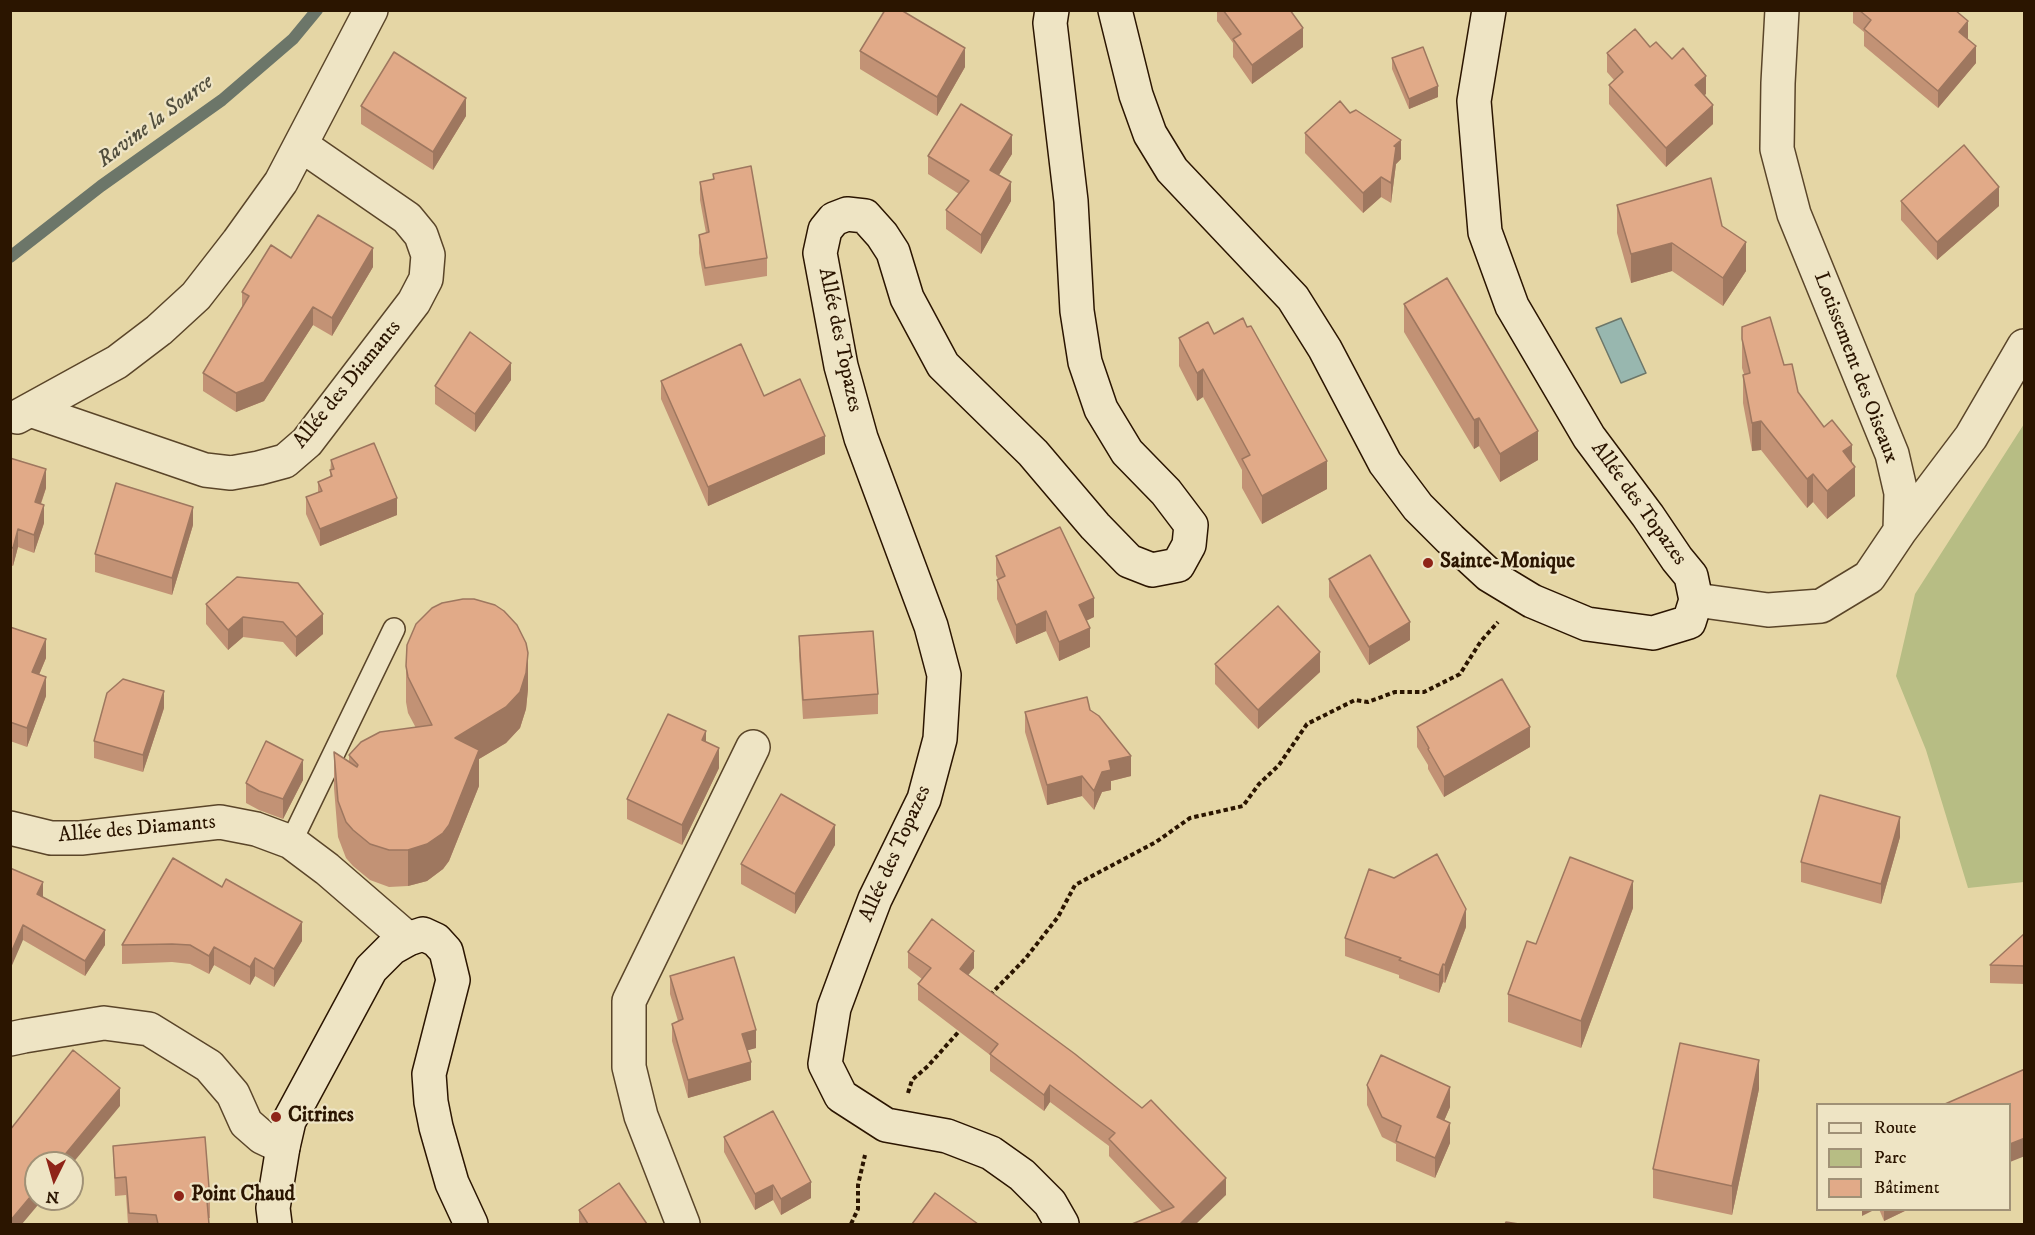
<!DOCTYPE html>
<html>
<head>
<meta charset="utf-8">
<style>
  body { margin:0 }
  #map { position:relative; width:2035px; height:1235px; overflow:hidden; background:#e5d6a5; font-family:"IM FELL DW Pica",serif }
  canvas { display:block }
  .frame { position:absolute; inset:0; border:12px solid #2b1500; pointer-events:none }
  .legend { position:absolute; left:1816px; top:1103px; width:195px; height:108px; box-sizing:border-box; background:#eee4c4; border:2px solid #a09176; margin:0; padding:8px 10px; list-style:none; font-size:18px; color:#2b1500 }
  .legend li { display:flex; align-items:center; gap:12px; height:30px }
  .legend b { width:30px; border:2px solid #a09176 }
  .north { position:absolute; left:24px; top:1151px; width:60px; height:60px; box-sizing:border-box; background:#eee4c4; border:2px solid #a09176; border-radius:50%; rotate:185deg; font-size:16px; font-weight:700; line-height:24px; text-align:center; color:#2b1500 }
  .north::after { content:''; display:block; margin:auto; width:21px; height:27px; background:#8f2418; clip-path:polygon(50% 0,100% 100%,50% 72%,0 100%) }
</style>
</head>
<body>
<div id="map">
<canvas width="2035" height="1235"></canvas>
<div class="frame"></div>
<ul class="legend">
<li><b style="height:8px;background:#eee4c4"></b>Route</li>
<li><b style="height:16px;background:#b7bd84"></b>Parc</li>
<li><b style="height:16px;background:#e1aa88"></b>Bâtiment</li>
</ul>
<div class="north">N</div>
</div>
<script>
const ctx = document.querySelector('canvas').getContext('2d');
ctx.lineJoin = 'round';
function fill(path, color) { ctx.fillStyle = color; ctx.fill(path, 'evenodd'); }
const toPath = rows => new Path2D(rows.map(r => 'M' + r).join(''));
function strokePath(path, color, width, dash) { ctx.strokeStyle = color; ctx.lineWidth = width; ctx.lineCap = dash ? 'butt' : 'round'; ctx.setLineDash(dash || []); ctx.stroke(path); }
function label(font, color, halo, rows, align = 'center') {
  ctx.font = font + ' "IM FELL DW Pica",serif'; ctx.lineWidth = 4.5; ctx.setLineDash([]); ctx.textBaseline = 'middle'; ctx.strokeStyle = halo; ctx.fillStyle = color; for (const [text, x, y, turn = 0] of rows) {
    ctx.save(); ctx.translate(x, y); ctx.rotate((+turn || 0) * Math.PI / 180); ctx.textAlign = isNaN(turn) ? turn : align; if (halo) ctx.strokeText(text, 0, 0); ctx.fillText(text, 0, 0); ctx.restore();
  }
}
fill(toPath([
  [2024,424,2024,882,1968,888,1926,750,1896,676,1915,594]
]), '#b7bd84');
const water = toPath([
  [1621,318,1646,373,1621,383,1596,328,1621,318]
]);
fill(water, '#98b7af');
strokePath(water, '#6c7669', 1.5);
strokePath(toPath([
  [10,257,101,186,222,100,293,39,317,10]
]), '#6c7669', 12);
const service = toPath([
  [291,842,394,629]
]);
const minor = toPath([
  [1782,10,1778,83,1777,149,1794,214,1892,454,1901,493,1900,531],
  [30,410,205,470,231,473,259,468,285,461,307,442,414,302,426,279,428,255,421,235,407,218,301,145],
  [17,417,117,362,159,330,196,296,238,242,281,182,371,10],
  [1696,600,1768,610,1821,606,1869,577,1900,531,1971,437,2024,346],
  [10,828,51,838,81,838,220,822,256,829,291,842,327,869,408,939],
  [10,1039,24,1036,104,1023,149,1029,209,1066,233,1094,246,1123,262,1137,283,1147],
  [683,1224,641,1116,629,1067,629,1001,753,747]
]);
const secondary = toPath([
  [1052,10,1050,23,1071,201,1077,311,1085,362,1101,409,1127,452,1166,492,1191,525,1189,545,1178,565,1152,570,1129,561,1095,526,1033,453,943,365,907,298,893,252,882,235,865,216,847,214,834,219,825,230,820,253,841,366,861,438,931,626,944,675,940,739,924,799,875,899,854,954,834,1008,825,1064,841,1096,886,1125,947,1136,991,1153,1022,1175,1050,1203,1062,1224],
  [1115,10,1136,95,1150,134,1172,170,1293,298,1325,349,1385,463,1418,507,1450,539,1489,575,1532,601,1587,624,1653,633,1689,622,1696,600,1691,576,1677,559,1648,516,1589,437,1512,306,1485,232,1474,101,1489,10],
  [275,1224,273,1208,283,1147,289,1121,371,969,392,948,408,939,423,934,436,940,446,951,453,980,429,1074,431,1102,436,1127,452,1183,471,1224]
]);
strokePath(service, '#5a4529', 24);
strokePath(minor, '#5a4529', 36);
strokePath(secondary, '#2b1500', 36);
strokePath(toPath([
  [990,995,1025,959,1058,917,1075,885,1156,842,1190,818,1243,806,1259,784,1279,765,1307,724,1355,700,1368,702,1395,692,1424,692,1460,674,1481,641,1498,622],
  [908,1093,912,1080,928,1066,962,1028],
  [851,1224,858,1209,858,1185,865,1155]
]), '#2b1500', 4, [4.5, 3]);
strokePath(service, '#eee4c4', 21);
strokePath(minor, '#eee4c4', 33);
strokePath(secondary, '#eee4c4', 33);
fill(toPath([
  [1217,10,1290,10,1303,47,1252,84,1233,57,1233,43,1217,21],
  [1853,10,1955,10,1968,38,1967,39,1976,63,1938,108,1864,46,1864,32,1853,23],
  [1650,47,1672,59,1706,94,1704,95,1713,124,1666,167,1609,104,1609,85,1614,80,1607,72,1607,53],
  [860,51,965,67,937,116,860,69],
  [1392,58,1438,97,1409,109,1392,69],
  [361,106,466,116,433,170,361,124],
  [1350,113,1401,159,1396,164,1391,203,1381,197,1363,213,1305,153,1305,133],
  [1012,154,999,175,1011,201,981,254,946,229,946,210,959,194,928,174,928,156],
  [713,174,767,258,767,276,705,286,699,253,699,235,706,233,700,200,700,182,713,179],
  [1901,201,1999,206,1937,260,1901,220],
  [1617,205,1722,226,1746,271,1723,306,1672,271,1631,283,1617,233],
  [291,258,373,267,332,336,313,325,264,401,236,412,203,391,203,373,242,307,242,292],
  [1404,304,1538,460,1500,482,1479,446,1474,449,1404,332],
  [1742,327,1784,365,1798,392,1824,427,1852,463,1855,496,1827,519,1813,502,1807,508,1761,450,1752,451,1743,403,1743,375,1744,374,1742,368],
  [1214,334,1327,489,1262,524,1242,488,1242,470,1203,397,1197,401,1179,366,1179,338],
  [511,380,475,432,435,404,435,386],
  [661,381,764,396,825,454,708,506,661,399],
  [10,458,46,488,41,504,44,523,34,553,18,547,13,566,10,565],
  [331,460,397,515,320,546,306,514,306,497,318,492,318,482,330,477],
  [193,525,172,595,95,572,95,554],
  [996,556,1094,617,1086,621,1090,647,1059,661,1046,631,1016,644,997,599,997,580,998,579,996,575],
  [237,577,323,634,296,657,283,642,243,637,228,650,206,624,206,604],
  [1329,579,1410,640,1369,665,1329,597],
  [10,627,46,658,39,675,46,696,27,747,10,741],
  [799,636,878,694,878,714,803,719,799,655],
  [1215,664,1320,672,1258,729,1215,684],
  [406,666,528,689,526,709,520,728,506,743,479,759,479,786,449,861,443,869,427,881,408,886,389,887,370,880,353,866,346,858,338,837,334,788,334,752,349,761,349,755,416,728,408,713,406,702],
  [164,708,143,772,94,758,94,741],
  [1090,710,1131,776,1111,781,1111,790,1102,792,1094,810,1082,796,1047,805,1025,732,1025,712],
  [1417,727,1530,747,1444,797,1428,769,1428,765,1417,747],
  [706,742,719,768,682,845,627,819,627,799],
  [303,780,283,819,259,810,246,803,246,783],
  [1900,837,1881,904,1801,882,1801,862],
  [835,845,795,914,741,884,741,864],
  [10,868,43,897,105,945,85,976,23,940],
  [1633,908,1581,1048,1508,1022,1508,994,1536,944],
  [1466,927,1445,983,1443,982,1439,993,1399,978,1399,975,1345,956,1345,938],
  [2025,933,2025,984,1990,983,1990,965],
  [302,941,274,987,255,976,250,985,214,965,209,974,190,964,172,962,122,964,122,945],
  [908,952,974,968,968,975,1226,1195,1162,1212,1109,1156,1109,1146,1050,1102,1044,1111,990,1071,990,1055,918,1000,918,984,922,979,908,968],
  [670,976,756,1048,747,1050,751,1080,688,1098,672,1041,672,1024,678,1021,670,994],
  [1367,1085,1450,1107,1444,1121,1450,1143,1435,1178,1396,1161,1396,1144,1382,1137,1367,1105],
  [1759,1089,1732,1215,1653,1198,1653,1169],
  [724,1137,811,1198,781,1215,773,1200,755,1210,724,1152],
  [113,1146,210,1200,210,1218,208,1218,209,1224,128,1224,126,1195,115,1196],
  [1879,1209,1909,1209,1884,1221],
  [579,1210,647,1224,579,1224]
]), '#c29275');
fill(toPath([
  [1968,21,1968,38,1959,49,1959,32],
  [1303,28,1303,47,1252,84,1252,65],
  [1976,46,1976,63,1938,108,1938,91],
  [965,48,965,67,937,116,937,97],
  [1706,76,1706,94,1695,103,1695,85],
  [1438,86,1438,97,1409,109,1409,99],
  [466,98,466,116,433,170,433,152],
  [1713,105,1713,124,1666,167,1666,148],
  [1012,135,1012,154,990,189,990,170],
  [1401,140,1401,159,1396,164,1391,203,1391,183,1394,146],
  [1381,177,1381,197,1363,213,1363,193],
  [1011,182,1011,201,981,254,981,235],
  [1999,187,1999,206,1937,260,1937,242],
  [1746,242,1746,271,1723,306,1723,278],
  [1672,243,1672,271,1631,283,1631,254],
  [373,248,373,267,332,336,332,318],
  [313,307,313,325,264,401,236,412,236,393],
  [511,363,511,380,475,432,475,414],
  [1203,369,1203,397,1197,401,1197,373],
  [1479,418,1479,446,1474,449,1474,420],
  [1761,421,1761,450,1752,451,1752,423],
  [1538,431,1538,460,1500,482,1500,454],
  [825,436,825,454,708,506,708,487],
  [1852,445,1852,470,1855,467,1855,496,1827,519,1827,491,1843,451],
  [1327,461,1327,489,1262,524,1262,496],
  [46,469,46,488,35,520,35,502],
  [1813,474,1813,502,1807,508,1807,479],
  [397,498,397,515,320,546,320,529],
  [44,505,44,523,34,553,34,535],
  [193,507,193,525,172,595,172,578],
  [18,529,18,547,13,566,13,548],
  [1094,598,1094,617,1079,624,1079,605],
  [1046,611,1046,631,1016,644,1016,625],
  [323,614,323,634,296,657,296,637],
  [243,617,243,637,228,650,228,630],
  [1410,622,1410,640,1369,665,1369,647],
  [1090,628,1090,647,1059,661,1059,642],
  [46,639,46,658,32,691,32,672],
  [1320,652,1320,672,1258,729,1258,710],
  [528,653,528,689,526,709,520,728,506,743,479,759,479,786,449,861,443,869,427,881,408,886,408,850,455,738],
  [46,677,46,696,27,747,27,728],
  [164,691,164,708,143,772,143,755],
  [1530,727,1530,747,1444,797,1444,777],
  [706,731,706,751,702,740],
  [719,748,719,768,682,845,682,825],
  [1131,756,1131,776,1111,781,1111,790,1102,792,1094,810,1094,791,1102,772,1109,761],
  [303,760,303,780,283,819,283,799],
  [1082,776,1082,796,1047,805,1047,785],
  [1900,817,1900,837,1881,904,1881,884],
  [835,825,835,845,795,914,795,894],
  [1633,881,1633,908,1581,1048,1581,1021],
  [43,882,43,897,37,894],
  [1466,909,1466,927,1445,983,1445,965],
  [302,922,302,941,274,987,274,969],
  [23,925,23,940,10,970,10,955],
  [105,930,105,945,85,976,85,961],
  [214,947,214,965,209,974,209,956],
  [974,951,974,968,960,985,960,969],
  [255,958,255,976,250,985,250,967],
  [1443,964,1443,982,1439,993,1439,975],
  [756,1030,756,1048,742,1052,742,1034],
  [1759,1060,1759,1089,1732,1215,1732,1186],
  [751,1062,751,1080,688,1098,688,1080],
  [1050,1085,1050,1102,1044,1111,1044,1095],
  [1450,1087,1450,1107,1437,1137,1437,1117],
  [120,1088,120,1106,72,1164,72,1163,58,1163],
  [1450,1123,1450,1143,1435,1178,1435,1158],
  [2025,1138,2025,1156,2010,1162,2010,1144],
  [1226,1178,1226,1195,1196,1224,1180,1224],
  [811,1182,811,1198,781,1215,781,1199],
  [773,1185,773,1200,755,1210,755,1194],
  [36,1190,36,1199,43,1199,22,1224,10,1224,10,1221],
  [1862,1209,1876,1209,1862,1216],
  [1884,1209,1909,1209,1884,1221]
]), '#9e775f');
const building = toPath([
  [885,10,901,10,965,48,937,97,860,51,885,10],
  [1223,10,1290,10,1303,28,1252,65,1233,39,1241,34,1223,10],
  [1859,10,1955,10,1968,21,1959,32,1976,46,1938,91,1864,29,1871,20,1859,10],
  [1635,29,1650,47,1656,42,1672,59,1683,48,1706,76,1695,85,1713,105,1666,148,1609,85,1623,72,1607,53,1635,29],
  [1423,47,1438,86,1409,99,1392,58,1423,47],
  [394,52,466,98,433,152,361,106,394,52],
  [1340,101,1350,113,1356,110,1401,140,1394,146,1396,147,1391,183,1381,177,1363,193,1305,133,1340,101],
  [961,104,1012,135,990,170,1011,182,981,235,946,210,969,181,928,156,961,104],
  [1964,145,1999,187,1937,242,1901,201,1964,145],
  [751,166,767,258,705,268,699,235,709,232,700,182,714,179,713,174,751,166],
  [1711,178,1722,226,1746,242,1723,278,1672,243,1631,254,1617,205,1711,178],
  [318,215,373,248,332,318,313,307,264,382,236,393,203,373,249,296,242,292,271,245,291,258,318,215],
  [1447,278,1538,431,1500,454,1479,418,1474,420,1404,304,1447,278],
  [1770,317,1784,365,1792,364,1798,392,1824,427,1832,420,1852,445,1843,451,1855,467,1827,491,1813,474,1807,479,1761,421,1752,423,1743,375,1750,373,1742,339,1742,327,1770,317],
  [1243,318,1247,327,1251,326,1327,461,1262,496,1242,459,1250,455,1203,369,1197,373,1179,338,1208,322,1214,334,1243,318],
  [470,332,511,363,475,414,435,386,470,332],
  [741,344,764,396,800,379,825,436,708,487,661,381,741,344],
  [374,443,397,498,320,529,306,497,322,491,318,482,332,476,330,470,334,469,331,460,374,443],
  [10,458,46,469,35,502,44,505,34,535,18,529,13,548,10,547,10,458],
  [116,483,193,507,172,578,95,554,116,483],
  [1060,527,1094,598,1079,605,1090,628,1059,642,1046,611,1016,625,997,580,1005,576,996,556,1060,527],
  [1370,555,1410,622,1369,647,1329,579,1370,555],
  [237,577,298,583,323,614,296,637,283,622,243,617,228,630,206,604,237,577],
  [463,599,474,599,495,605,504,611,517,625,526,643,528,653,526,673,520,692,506,707,455,738,479,750,449,825,443,833,427,844,408,850,389,850,370,844,353,830,346,822,338,801,334,752,357,767,358,765,349,755,361,742,380,732,432,725,408,677,406,666,407,645,416,624,432,608,442,603,463,599],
  [1278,606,1320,652,1258,710,1215,664,1278,606],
  [10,627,46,639,32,672,46,677,27,728,10,722,10,627],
  [873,631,878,694,803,700,799,636,873,631],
  [123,679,164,691,143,755,94,741,107,693,123,679],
  [1502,679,1530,727,1444,777,1428,749,1429,748,1417,727,1502,679],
  [1087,697,1090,710,1099,716,1131,756,1109,761,1111,770,1102,772,1094,791,1082,776,1047,785,1025,712,1087,697],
  [668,714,706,731,702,740,719,748,682,825,627,799,668,714],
  [266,741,303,760,283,799,259,791,246,783,266,741],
  [781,794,835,825,795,894,741,864,781,794],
  [1820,795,1900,817,1881,884,1801,862,1820,795],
  [1437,854,1466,909,1445,965,1443,964,1439,975,1399,960,1401,958,1345,938,1369,869,1394,878,1437,854],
  [1570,857,1633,881,1581,1021,1508,994,1527,941,1536,944,1570,857],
  [173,858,222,887,226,879,302,922,274,969,255,958,250,967,214,947,209,956,190,945,172,944,122,945,173,858],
  [10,868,43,882,37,894,105,930,85,961,23,925,10,955,10,868],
  [932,919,974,951,960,969,1075,1054,1142,1108,1151,1100,1226,1178,1180,1224,1132,1224,1174,1207,1109,1139,1115,1133,1050,1085,1044,1095,990,1054,998,1044,918,984,931,968,908,952,932,919],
  [2025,933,2025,966,1990,965,2025,933],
  [734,957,756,1030,742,1034,751,1062,688,1080,672,1024,683,1019,670,976,734,957],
  [1680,1043,1759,1060,1732,1186,1653,1169,1680,1043],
  [73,1050,120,1088,58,1163,36,1163,36,1190,10,1221,10,1130,73,1050],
  [1381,1055,1450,1087,1437,1117,1450,1123,1435,1158,1396,1141,1401,1126,1382,1117,1367,1085,1381,1055],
  [2025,1069,2025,1138,2010,1144,2010,1104,1945,1104,2025,1069],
  [773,1111,811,1182,781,1199,773,1185,755,1194,724,1137,773,1111],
  [205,1137,210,1200,207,1201,209,1224,158,1224,156,1215,129,1213,126,1177,115,1178,113,1146,205,1137],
  [619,1183,647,1224,588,1224,579,1210,619,1183],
  [935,1193,978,1224,912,1224,935,1193],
  [1506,1222,1519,1224,1505,1224,1506,1222]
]);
fill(building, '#e1aa88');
strokePath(building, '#9e775f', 1.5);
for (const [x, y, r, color] of [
  [1428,563,6,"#8f2418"],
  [276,1117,6,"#8f2418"],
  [179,1196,6,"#8f2418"]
]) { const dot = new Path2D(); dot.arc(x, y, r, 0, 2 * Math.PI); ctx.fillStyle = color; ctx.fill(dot); strokePath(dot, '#eee4c4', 2); }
label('21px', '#2b1500', '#eee4c4', [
  ["Allée des Topazes",839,340,78],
  ["Lotissement des Oiseaux",1855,368,69],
  ["Allée des Diamants",348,385,-51],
  ["Allée des Topazes",1638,504,54],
  ["Allée des Diamants",137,830,-5],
  ["Allée des Topazes",896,854,-66]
]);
label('bold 21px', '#2b1500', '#eee4c4', [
  ["Sainte-Monique",1440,563],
  ["Citrines",288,1117],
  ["Point Chaud",191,1196]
], 'left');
label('italic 22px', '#514e3d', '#eee4c4', [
  ["Ravine la Source",156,122,-37]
]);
</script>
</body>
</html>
